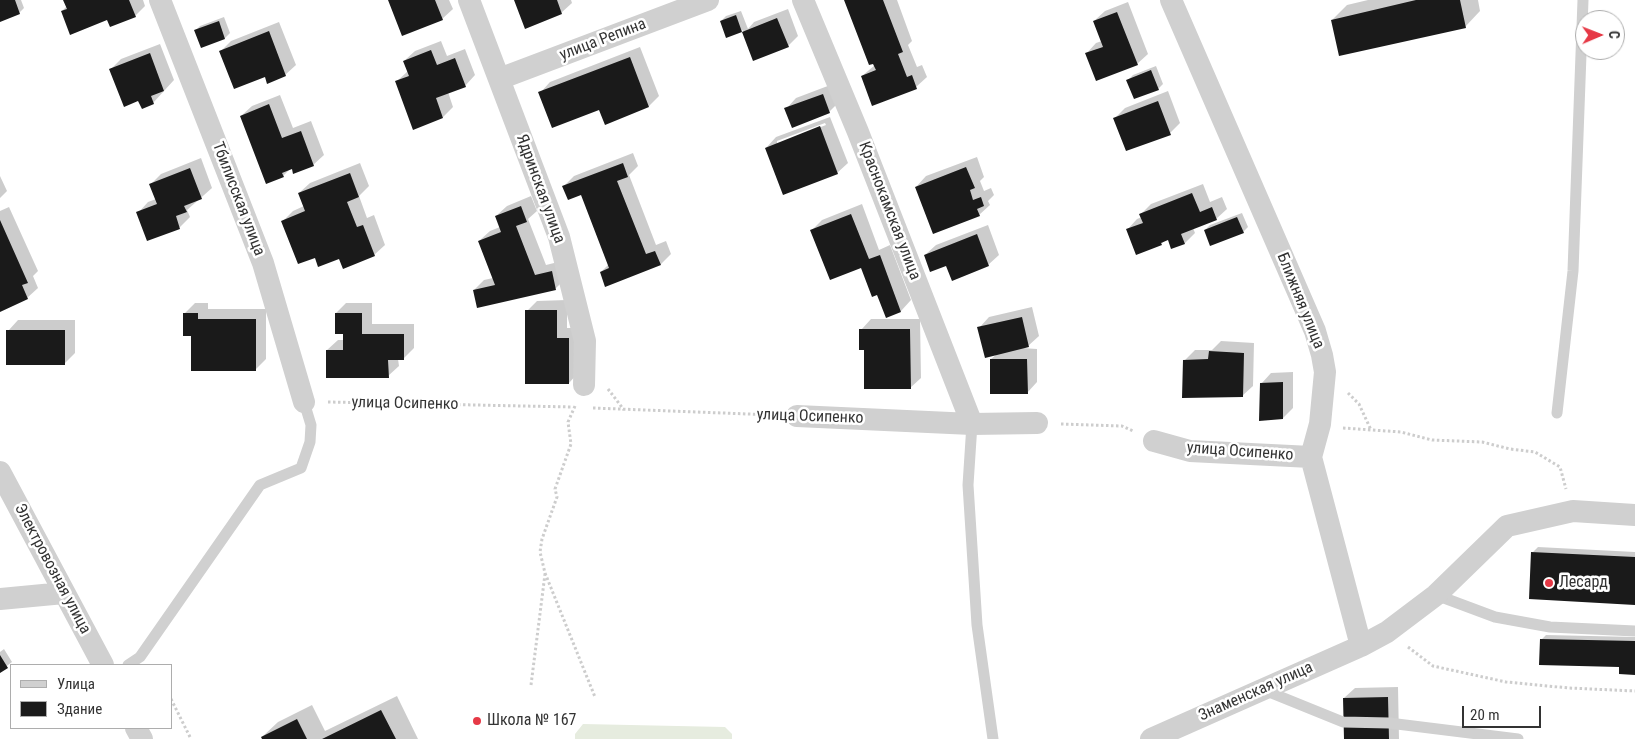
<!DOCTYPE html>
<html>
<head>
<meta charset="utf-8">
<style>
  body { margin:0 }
  #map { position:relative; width:1635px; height:739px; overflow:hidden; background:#fff; font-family:"Roboto Condensed",sans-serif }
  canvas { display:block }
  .legend { position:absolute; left:10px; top:664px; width:162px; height:65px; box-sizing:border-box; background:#fff; border:1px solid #adadad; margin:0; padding:6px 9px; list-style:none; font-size:15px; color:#333 }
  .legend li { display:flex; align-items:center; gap:10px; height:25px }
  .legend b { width:25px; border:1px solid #adadad }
  .north { position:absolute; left:1575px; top:10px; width:50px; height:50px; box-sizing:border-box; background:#fff; border:1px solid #adadad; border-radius:50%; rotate:89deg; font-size:14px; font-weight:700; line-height:20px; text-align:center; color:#333 }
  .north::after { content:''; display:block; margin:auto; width:18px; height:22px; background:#e63946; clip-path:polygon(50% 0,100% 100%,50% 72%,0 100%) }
  .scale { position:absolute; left:1462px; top:706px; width:79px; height:22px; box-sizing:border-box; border:2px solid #333; border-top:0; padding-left:6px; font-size:15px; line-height:18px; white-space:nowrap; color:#333; -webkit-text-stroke:4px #fff; paint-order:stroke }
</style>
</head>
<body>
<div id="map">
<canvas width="1635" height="739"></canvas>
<ul class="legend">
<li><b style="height:6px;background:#d0d0d0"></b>Улица</li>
<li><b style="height:14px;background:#1a1a1a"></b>Здание</li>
</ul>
<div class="north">С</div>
<div class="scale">20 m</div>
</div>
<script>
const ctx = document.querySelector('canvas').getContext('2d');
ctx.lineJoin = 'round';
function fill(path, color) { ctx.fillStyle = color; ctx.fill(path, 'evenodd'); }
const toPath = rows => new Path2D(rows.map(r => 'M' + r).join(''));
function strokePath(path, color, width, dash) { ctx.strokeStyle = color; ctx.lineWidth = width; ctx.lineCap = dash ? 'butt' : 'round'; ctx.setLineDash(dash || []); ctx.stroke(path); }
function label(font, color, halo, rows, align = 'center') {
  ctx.font = font + ' "Roboto Condensed",sans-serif'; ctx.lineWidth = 5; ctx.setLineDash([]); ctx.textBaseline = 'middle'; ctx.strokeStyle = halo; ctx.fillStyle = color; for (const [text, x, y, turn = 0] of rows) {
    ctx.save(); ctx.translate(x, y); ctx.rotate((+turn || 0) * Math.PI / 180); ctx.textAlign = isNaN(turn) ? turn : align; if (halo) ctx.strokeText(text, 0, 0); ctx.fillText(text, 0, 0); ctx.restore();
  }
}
fill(toPath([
  [583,724,725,727,732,734,732,739,575,739,575,734]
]), '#e6ecdf');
fill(toPath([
  [0,0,21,0,24,8,19,13,0,20],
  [65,0,143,0,145,6,135,16,108,18,62,11,67,6],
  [390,0,449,0,453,9,442,19],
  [515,0,571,0,572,3,561,13],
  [845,0,897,0,912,41,908,45,917,67,922,65,927,77,916,87,862,76,875,65],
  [1368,0,1478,0,1480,11,1465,27,1332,20,1347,5],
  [1128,2,1148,54,1137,64,1086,54,1096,43,1102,41,1094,21,1105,11],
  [788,9,798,36,788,46,754,59,743,30,727,37,721,21,726,16,741,11,748,29,754,22],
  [224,17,230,33,225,38,202,47,195,31,200,26],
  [279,22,296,65,285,75,266,75,221,51,231,41],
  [441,41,447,56,465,49,475,75,465,86,448,92,453,107,443,117,396,82,408,71,404,61,415,51],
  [160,44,174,80,153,103,139,100,111,69,121,59],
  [640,47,659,96,649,106,600,109,540,93,550,82],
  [1156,66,1163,84,1158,89,1128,80,1133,75],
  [833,84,840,101,829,112,786,109,796,98],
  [1168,91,1180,123,1170,133,1115,118,1125,108],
  [280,95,293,128,311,121,324,155,313,165,292,167,283,176,241,116,252,106],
  [830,117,848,163,837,173,766,148,776,137],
  [825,123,826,125,777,144,777,141],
  [633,153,638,166,629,175,656,245,666,241,671,254,661,264,601,272,609,264,582,194,564,186,574,176],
  [977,157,984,177,980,181,984,191,991,188,994,195,988,201,990,205,979,215,916,187,926,176],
  [201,158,212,188,187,210,190,217,180,227,148,239,138,213,148,202,156,199,151,184,161,174],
  [360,163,369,186,359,196,367,218,374,215,385,245,374,255,340,257,316,256,283,221,293,211,304,206,299,193,310,183],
  [0,176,7,191,0,198],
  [1203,184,1210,202,1222,197,1227,209,1216,219,1193,228,1195,233,1185,243,1168,238,1161,244,1127,230,1137,219,1142,217,1141,214,1151,204],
  [531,196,537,211,528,219,546,265,562,261,566,278,556,288,478,307,474,290,484,280,493,278,479,241,490,231,500,227,496,216,507,206],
  [862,204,879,250,890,245,911,300,901,311,887,316,878,293,862,267,812,230,822,220],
  [9,207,38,271,33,276,38,288,27,298,0,310,0,211],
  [1242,213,1248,227,1243,232,1205,230,1210,225],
  [988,225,999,255,988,265,947,264,925,255,936,245],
  [567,300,567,328,579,328,579,372,569,383,527,311,537,301],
  [195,303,208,303,208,309,266,309,266,359,256,369,184,314],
  [346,303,372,303,372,324,414,324,414,348,403,359,398,359,399,366,388,376,327,350,338,340,344,340,344,332,336,313],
  [1032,307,1039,336,1028,346,1022,348,1037,349,1037,382,1027,393,991,359,997,354,979,328,989,317],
  [871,319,920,319,921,378,910,388,865,349,861,330],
  [18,320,75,320,75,353,64,364,8,331],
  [1221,341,1254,343,1253,386,1242,396,1184,361,1195,350,1212,350],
  [1293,372,1293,408,1283,418,1261,384,1271,373],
  [1538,547,1635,552,1635,604,1533,552],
  [1546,635,1635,637,1635,673,1620,666,1541,640],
  [4,649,12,662,0,671,0,652],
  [1398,687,1399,739,1345,739,1344,698,1355,688],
  [397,696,418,739,264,739,262,737,278,722,312,705,325,731]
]), '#0003');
fill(toPath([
  [0,0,15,0,20,14,0,22],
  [63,0,129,0,136,17,110,27,107,20,70,35,61,11,67,9],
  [388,0,435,0,443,20,402,36],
  [514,0,557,0,562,14,525,29],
  [844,0,883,0,903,52,898,54,907,77,912,75,917,89,872,106,861,76,876,70,873,64,869,65],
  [1416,0,1460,0,1466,28,1339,56,1331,20],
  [1117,12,1138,65,1096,81,1085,53,1103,47,1093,21],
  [736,15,742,32,726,38,720,21],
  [777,18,789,47,753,61,742,32],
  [219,21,225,39,201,48,194,30],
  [269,31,286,76,267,84,265,77,234,89,219,51],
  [431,50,437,65,455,58,466,87,436,98,443,118,413,130,395,81,409,76,403,61],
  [150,53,164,91,151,96,154,104,142,109,138,101,124,107,109,69],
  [630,57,649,107,605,125,599,110,552,128,538,92],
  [1151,70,1159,90,1134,99,1126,80],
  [823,94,830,113,792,128,784,108],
  [1158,101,1171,135,1126,151,1113,118],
  [269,104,282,138,301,131,314,166,293,174,292,169,282,173,284,177,266,184,240,116],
  [820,126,838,174,783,195,765,148],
  [623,163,628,177,617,181,646,254,655,251,661,265,605,287,600,272,609,268,581,195,568,200,562,186],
  [966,167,975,188,970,190,973,200,981,197,984,206,977,209,980,216,933,234,915,187],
  [190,168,202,199,184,206,187,212,176,216,180,229,147,241,136,212,157,204,149,184],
  [350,173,359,197,347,202,357,227,363,225,375,256,343,269,339,259,318,267,315,258,298,264,281,221,305,211,298,193],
  [1192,193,1200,212,1212,207,1217,220,1181,234,1185,244,1171,249,1168,240,1161,243,1162,245,1136,255,1126,229,1143,223,1139,214],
  [521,206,527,222,516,226,535,275,552,271,556,290,477,308,473,290,495,285,478,241,501,232,495,216],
  [851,214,869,259,880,255,901,312,886,318,877,295,872,297,861,268,830,280,810,230],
  [1237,217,1244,233,1210,246,1204,230],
  [0,220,28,283,22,285,28,299,0,312],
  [977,234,989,266,952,281,946,266,930,272,924,255],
  [525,310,557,310,557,338,569,338,569,384,525,384],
  [183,313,198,313,198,319,256,319,256,371,191,371,191,336,183,336],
  [335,313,362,313,362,334,404,334,404,360,388,360,389,378,326,378,326,350,343,350,343,334,335,334],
  [1022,317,1029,347,985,358,977,327],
  [859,329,910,329,911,389,864,389,864,350,859,350],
  [6,330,65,330,65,365,6,365],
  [1209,351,1244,353,1243,397,1182,398,1183,360,1208,359],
  [990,359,1027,359,1028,394,990,394],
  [1283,382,1283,419,1259,421,1260,383],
  [1531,552,1635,557,1635,605,1529,599],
  [1540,639,1635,641,1635,675,1619,674,1619,667,1539,665],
  [0,655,8,668,0,673],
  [1388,697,1389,739,1344,739,1343,698],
  [381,710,396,739,322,739],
  [297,719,307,739,262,739,261,737]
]), '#1a1a1a');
strokePath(toPath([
  [608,389,624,410],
  [1348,393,1359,404,1371,430],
  [328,402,572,407],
  [575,406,568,422,571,444,555,489,557,497,542,539,540,552,545,573,595,697],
  [593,408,774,415],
  [1061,424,1122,426,1133,431],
  [1343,428,1401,432,1432,440,1482,442,1510,449,1535,452,1560,467,1566,489],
  [1408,647,1433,666,1506,682,1569,688,1635,691],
  [531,685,545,574],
  [171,699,191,739]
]), '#cdcdcd', 3, [2.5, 2.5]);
strokePath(toPath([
  [1557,413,1573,271,1583,0],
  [972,424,968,485,977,625,993,739],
  [1436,595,1495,617,1550,627,1635,631],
  [128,665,140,657,260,485,301,468,310,442,311,425,304,402],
  [1264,690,1343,722,1389,723,1518,739]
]), '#d0d0d0', 11);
strokePath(toPath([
  [160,0,263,263,304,402],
  [469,0,559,237,585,341,584,385],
  [803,0,858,132,972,424],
  [1171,0,1315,331,1322,355,1325,372,1320,424,1311,457,1361,646],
  [499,79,708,0],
  [797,416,972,424,1037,423],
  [1154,441,1190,451,1311,457],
  [0,472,103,665],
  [0,599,64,593],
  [136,728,142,739],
  [1151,739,1361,646,1387,632,1436,595,1507,526,1573,511,1635,515]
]), '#d0d0d0', 22);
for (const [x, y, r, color] of [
  [1549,583,5,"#e63946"],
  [477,721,5,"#e63946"]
]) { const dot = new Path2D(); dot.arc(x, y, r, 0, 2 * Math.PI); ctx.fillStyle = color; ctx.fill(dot); strokePath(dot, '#fff', 2); }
label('16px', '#333', '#fff', [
  ["улица Репина",603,40,-21],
  ["Ядринская улица",540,189,70],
  ["Тбилисская улица",238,199,69],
  ["Краснокамская улица",889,211,69],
  ["Ближняя улица",1300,301,68],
  ["улица Осипенко",405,404,1],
  ["улица Осипенко",810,417,2],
  ["улица Осипенко",1240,452,4],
  ["Электровозная улица",52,569,62],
  ["Знаменская улица",1256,692,-24]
]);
label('16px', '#333', '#fff', [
  ["Лесард",1559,583],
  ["Школа № 167",487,721]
], 'left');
</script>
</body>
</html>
